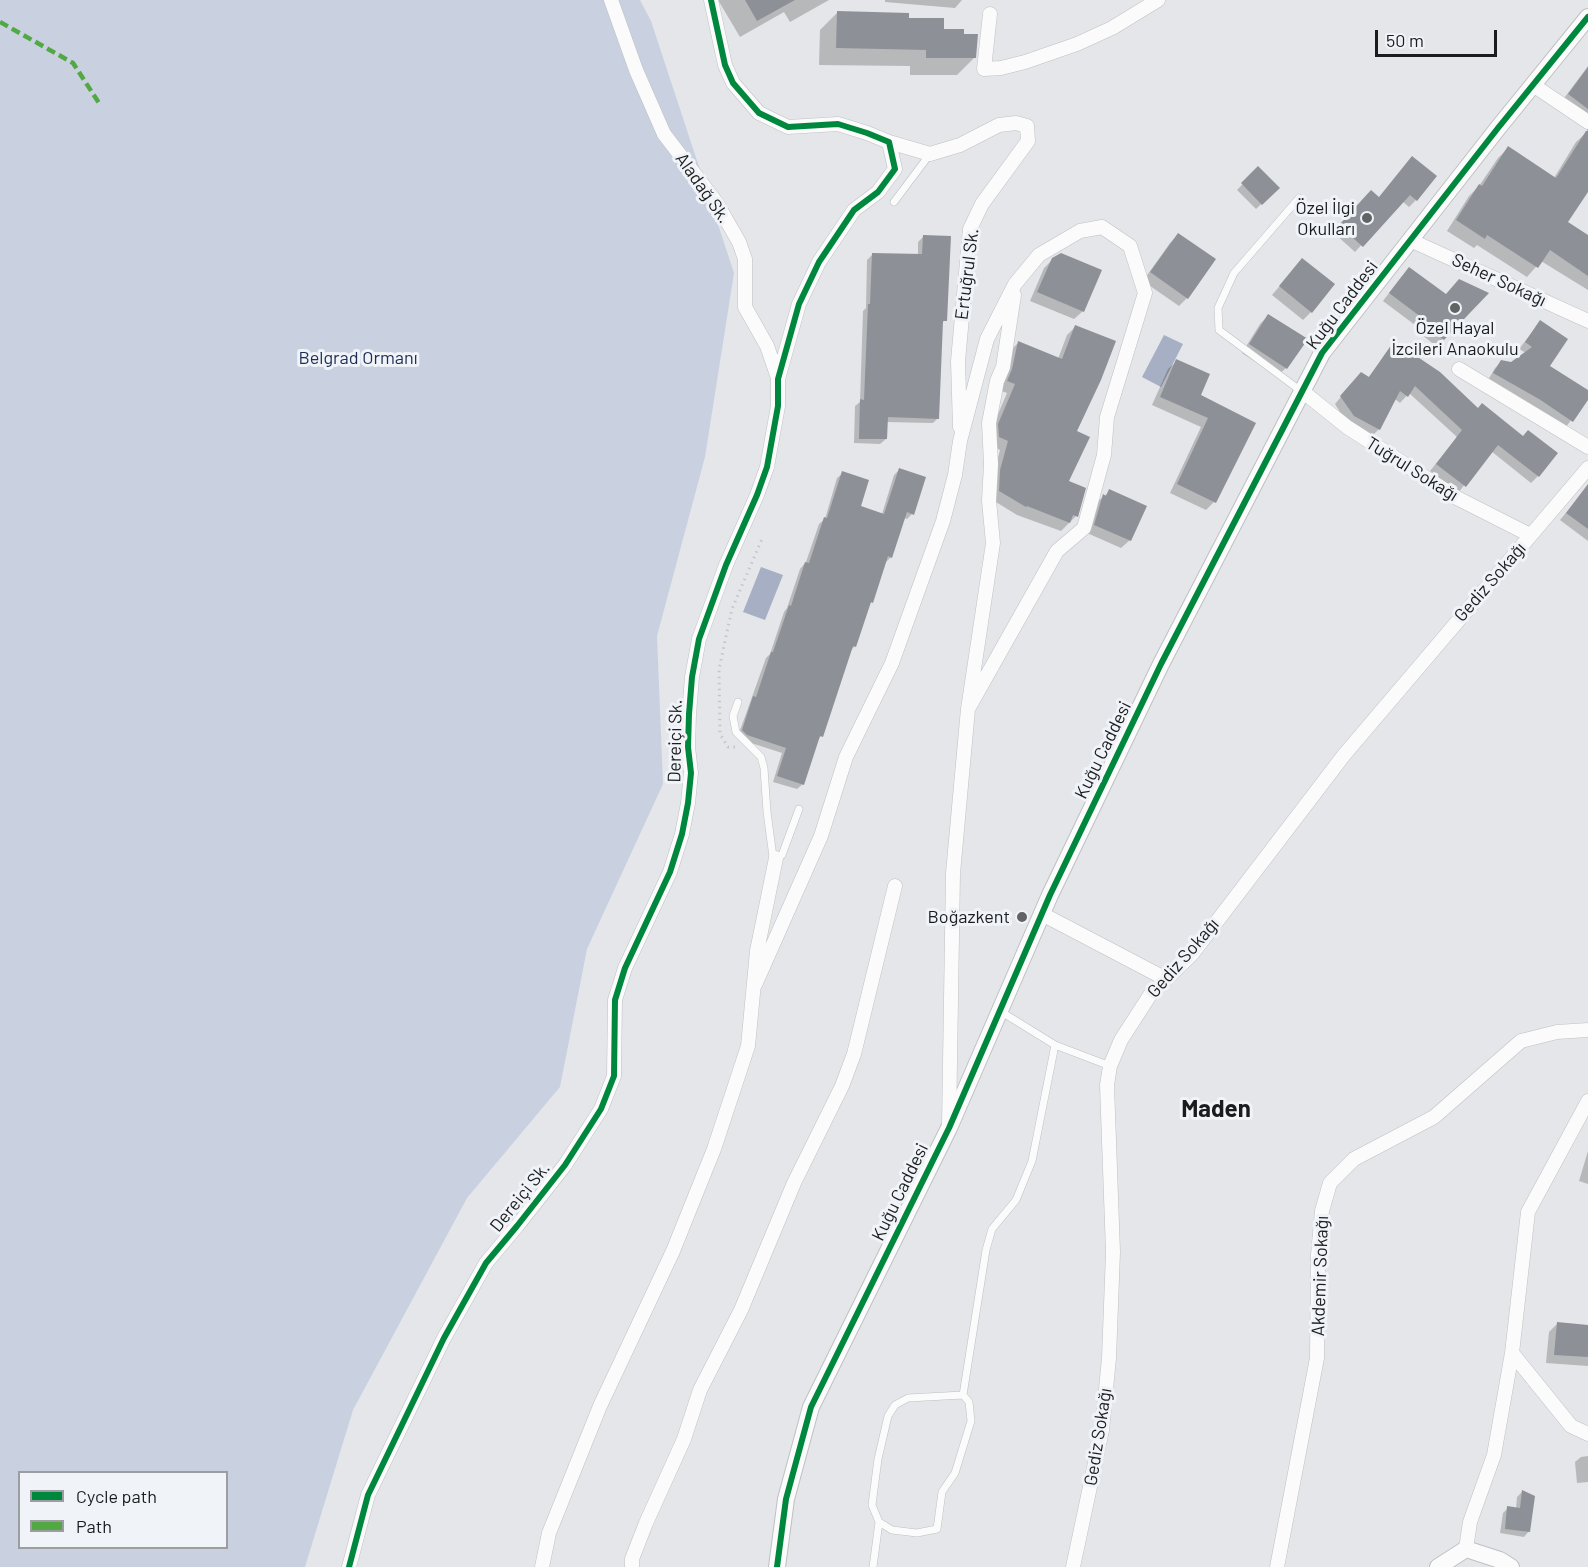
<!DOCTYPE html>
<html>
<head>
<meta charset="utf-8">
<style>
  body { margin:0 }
  #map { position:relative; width:1588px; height:1567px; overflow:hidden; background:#e4e6e9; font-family:Barlow,sans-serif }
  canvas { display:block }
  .legend { position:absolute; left:18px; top:1471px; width:210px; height:78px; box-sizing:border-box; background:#f0f3f7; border:2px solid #9b9da0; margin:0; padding:8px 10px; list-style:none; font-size:18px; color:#1b1c1e }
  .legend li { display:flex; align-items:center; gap:12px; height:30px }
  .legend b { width:30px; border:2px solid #9b9da0 }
  .scale { position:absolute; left:1375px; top:30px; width:122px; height:27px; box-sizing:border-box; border:3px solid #1b1c1e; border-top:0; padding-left:8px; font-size:18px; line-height:21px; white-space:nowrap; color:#1b1c1e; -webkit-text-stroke:4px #f0f3f7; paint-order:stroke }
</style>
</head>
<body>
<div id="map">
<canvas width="1588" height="1567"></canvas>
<ul class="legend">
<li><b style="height:8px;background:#00873e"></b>Cycle path</li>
<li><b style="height:8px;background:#52a943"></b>Path</li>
</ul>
<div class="scale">50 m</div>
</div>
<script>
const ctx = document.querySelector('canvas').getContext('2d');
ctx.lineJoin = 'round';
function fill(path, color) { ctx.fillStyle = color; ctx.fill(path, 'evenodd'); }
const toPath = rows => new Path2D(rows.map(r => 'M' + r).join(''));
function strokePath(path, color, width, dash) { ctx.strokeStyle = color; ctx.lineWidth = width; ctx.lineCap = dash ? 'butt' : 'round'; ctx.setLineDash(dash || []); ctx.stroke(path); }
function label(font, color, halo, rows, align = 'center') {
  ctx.font = font + ' Barlow,sans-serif'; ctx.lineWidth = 6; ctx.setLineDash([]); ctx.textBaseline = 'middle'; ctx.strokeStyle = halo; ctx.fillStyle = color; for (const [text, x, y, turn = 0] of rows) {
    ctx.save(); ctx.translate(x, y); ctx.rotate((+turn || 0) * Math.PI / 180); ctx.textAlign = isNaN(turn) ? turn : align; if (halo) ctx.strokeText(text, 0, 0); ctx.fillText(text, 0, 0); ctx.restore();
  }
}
fill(toPath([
  [0,0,640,0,651,21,734,273,705,457,657,636,663,784,587,949,560,1087,467,1198,353,1410,305,1567,0,1567],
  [20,1472,226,1472,226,1548,20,1548]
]), '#c9d1e1');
fill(toPath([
  [1164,335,1183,344,1161,387,1142,377],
  [761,567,783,575,765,620,743,612]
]), '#a6afc4');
fill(toPath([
  [718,0,829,0,790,22,784,12,740,37],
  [885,0,962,0,955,8,885,2],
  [837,13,907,20,963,35,975,57,957,75,910,75,910,66,819,65,820,30],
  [1588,66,1588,189,1566,222,1588,237,1588,290,1541,261,1527,277,1477,245,1474,248,1447,231,1469,196,1479,186,1498,158,1508,148,1554,178,1576,142,1587,132,1587,125,1559,105],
  [1412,158,1416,200,1409,207,1402,201,1355,252,1334,233,1364,199,1378,199],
  [1258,168,1278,188,1256,209,1237,190],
  [1178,235,1187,298,1179,306,1143,281,1170,243],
  [924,236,945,320,941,324,938,418,933,423,886,422,886,439,880,444,854,443,855,406,860,402,863,311,866,308,867,260,873,254,918,256,918,242],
  [1053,259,1083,311,1074,319,1030,301,1044,268],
  [1302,260,1311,312,1303,320,1272,295],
  [1402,276,1445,296,1487,293,1436,346,1417,331,1419,328,1383,301],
  [1268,316,1306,339,1286,368,1277,376,1242,353,1260,324],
  [1540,322,1548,366,1588,392,1588,397,1566,427,1532,405,1488,380,1495,368,1502,361,1511,363,1526,353,1519,349],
  [1076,326,1075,432,1067,482,1084,489,1076,516,1061,531,1017,515,991,499,992,480,1000,450,991,445,990,433,1007,393,999,390,1010,351,1018,343,1058,359,1067,335],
  [1394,343,1538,476,1531,483,1491,451,1458,493,1430,471,1457,437,1409,393,1400,403,1395,399,1379,429,1372,436,1347,423,1335,404,1355,380,1368,378],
  [1177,361,1199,396,1254,424,1214,502,1206,510,1170,493,1201,427,1152,405,1168,369],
  [899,470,912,514,907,519,904,518,891,557,886,562,872,602,868,605,855,646,849,652,821,736,817,741,803,784,797,789,773,782,782,753,742,740,738,736,766,658,770,654,784,612,787,608,800,569,806,562,819,524,825,519,837,478,843,473,859,507,882,514,894,475],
  [1588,486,1588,541,1560,520],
  [1110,491,1130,540,1121,548,1087,533,1095,504],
  [1588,1151,1588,1184,1579,1181],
  [1557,1324,1588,1326,1588,1366,1546,1363,1549,1332],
  [1588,1456,1588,1482,1577,1483,1575,1462,1581,1457],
  [1522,1492,1529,1531,1524,1537,1500,1533,1503,1513,1508,1508,1516,1509,1517,1497]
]), '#0003');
fill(toPath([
  [745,0,795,0,757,21],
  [837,11,909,13,909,18,944,18,944,29,964,29,964,34,978,34,976,58,926,58,926,50,836,48],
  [1588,67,1588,109,1568,94],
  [1586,131,1588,131,1588,192,1568,222,1588,235,1588,276,1550,250,1538,268,1487,235,1485,239,1456,220,1479,184,1482,186,1508,146,1556,178],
  [1412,156,1437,176,1417,201,1410,195,1363,247,1339,225,1371,190,1379,197],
  [1258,166,1280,188,1262,205,1241,183],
  [1178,233,1216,259,1188,299,1150,272],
  [923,235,951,236,947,321,943,321,939,419,888,417,887,439,859,439,860,399,864,400,868,304,870,304,872,253,922,254],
  [1061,253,1102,270,1084,312,1037,292,1052,258],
  [1302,258,1335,284,1312,313,1279,286],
  [1409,267,1446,294,1459,279,1489,293,1444,340,1423,323,1425,320,1389,293],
  [1268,314,1308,339,1287,369,1249,344],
  [1540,320,1568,339,1550,366,1588,390,1588,400,1573,422,1539,399,1493,373,1501,360,1511,362,1532,347,1525,342],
  [1075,325,1116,341,1101,380,1077,431,1090,437,1069,481,1086,488,1078,517,1073,515,1070,523,1027,506,1026,507,999,491,1000,470,1008,441,999,437,998,424,1015,384,1007,381,1012,369,1018,341,1062,359],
  [1394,341,1440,372,1478,408,1482,403,1523,436,1528,430,1558,453,1539,477,1498,445,1466,487,1436,464,1462,430,1415,386,1408,397,1400,391,1380,430,1354,416,1340,396,1361,372,1369,377],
  [1176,359,1210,374,1201,395,1256,423,1216,503,1177,484,1208,418,1160,397],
  [899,468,926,477,914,515,907,512,892,558,888,556,873,603,871,602,856,647,853,646,823,737,820,736,804,785,777,776,786,748,747,735,742,730,753,696,756,697,771,652,773,652,789,605,791,606,805,562,809,563,824,517,827,518,842,471,869,480,861,506,884,514],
  [1588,484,1588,529,1566,513],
  [1109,489,1147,506,1131,541,1094,525,1103,494,1106,496],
  [1557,1322,1588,1325,1588,1357,1554,1355],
  [1522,1490,1535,1496,1530,1532,1505,1529,1507,1506,1520,1508]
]), '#8d9096');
const service = toPath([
  [1299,198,1234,273,1218,308,1219,330,1301,391],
  [894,202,930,154],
  [738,702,733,716,736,732,761,757,764,768,767,812,773,857,782,855,799,809],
  [1000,1011,1055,1045,1110,1066],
  [963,1395,969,1402,971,1421,955,1473,942,1492,937,1529,917,1533,892,1530,879,1522,872,1505,878,1459,888,1416,895,1405,908,1398,963,1395],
  [963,1395,986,1250,992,1229,1016,1200,1032,1161,1055,1045],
  [873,1567,879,1522]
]);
const minor = toPath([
  [611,0,636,70,664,134,716,202,739,242,745,259,745,307,767,346,778,378],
  [990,14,984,69,1001,68,1025,62,1077,44,1112,28,1158,0],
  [1533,85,1588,122],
  [889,142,930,154,960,145,999,125,1016,123,1027,126,1028,141,982,204,970,229,958,361,960,427],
  [1410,240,1588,321],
  [1459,369,1588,447],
  [1302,391,1347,427,1457,498,1530,535],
  [1042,914,1166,979],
  [755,985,821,836,846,757,892,663,943,521,955,475,960,441,987,339,1015,284,1039,255,1080,231,1102,227,1130,246,1145,293,1107,417,1104,455,1084,528,1057,551,968,709],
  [949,1125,953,873,968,709,993,543,989,501,991,464,989,423,997,381,1003,367,1014,295],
  [1512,1353,1571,1426,1588,1434],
  [1466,1549,1470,1522,1494,1455,1512,1353,1528,1212,1588,1101],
  [349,1567,368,1495,444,1338,486,1263,517,1226,565,1165,601,1109,614,1076,615,1000,625,968,670,872,682,834,688,803,691,773,688,747,689,714,692,677,699,639,726,565,757,495,767,467,778,406,778,379,799,304,819,262,854,210,878,192,895,169,889,142,867,133,838,124,788,127,759,113,733,83,725,65,711,0],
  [542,1567,549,1533,600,1406,673,1251,714,1149,748,1046,757,951,776,858],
  [632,1567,632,1559,646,1523,684,1439,700,1390,741,1310,794,1183,842,1086,854,1054,895,886],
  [1073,1567,1102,1430,1109,1358,1113,1252,1107,1085,1110,1066,1121,1040,1150,995,1192,954,1344,755,1588,468],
  [1277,1567,1317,1358,1318,1255,1322,1211,1330,1183,1354,1159,1434,1117,1521,1041,1557,1032,1588,1030]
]);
const tertiary = toPath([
  [777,1567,786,1499,811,1407,949,1128,1050,895,1161,664,1322,353,1498,128,1588,17],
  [1438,1567,1466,1549,1500,1560,1511,1567]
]);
strokePath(service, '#bfc0c2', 8);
strokePath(minor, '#bfc0c2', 15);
strokePath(tertiary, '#bfc0c2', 18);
strokePath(toPath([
  [735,747,728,747,720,734,719,669,732,609,762,539]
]), '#c5c6c7', 3, [1.5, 4.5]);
strokePath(service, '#fbfbfc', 7);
strokePath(minor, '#fbfbfc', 14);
strokePath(tertiary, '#fbfbfc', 16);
strokePath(toPath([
  [0,22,73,63,99,103]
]), '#52a943', 4.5, [9, 4.5]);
strokePath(toPath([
  [349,1567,368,1495,444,1338,486,1263,517,1226,565,1165,601,1109,614,1076,615,1000,625,968,670,872,682,834,688,803,691,773,688,747,689,714,692,677,699,639,726,565,757,495,767,467,778,406,778,379,799,304,819,262,854,210,878,192,895,169,889,142,867,133,838,124,788,127,759,113,733,83,725,65,711,0],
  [777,1567,786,1499,811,1407,949,1128,1050,895,1161,664,1322,353,1498,128,1588,17]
]), '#00873e', 6);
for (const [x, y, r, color] of [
  [1367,218,6,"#616365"],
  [1455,308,6,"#616365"],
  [1022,917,6,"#616365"]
]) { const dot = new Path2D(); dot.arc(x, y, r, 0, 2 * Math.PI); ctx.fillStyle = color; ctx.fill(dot); strokePath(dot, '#f0f3f7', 2); }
label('18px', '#1b1c1e', '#f0f3f7', [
  ["Aladağ Sk.",703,188,55],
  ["Ertuğrul Sk.",967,274,-83],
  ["Seher Sokağı",1499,280,25],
  ["Kuğu Caddesi",1342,305,-53],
  ["Tuğrul Sokağı",1412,469,32],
  ["Gediz Sokağı",1490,582,-49],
  ["Dereiçi Sk.",675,741,-89],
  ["Kuğu Caddesi",1103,750,-64],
  ["Gediz Sokağı",1183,958,-49],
  ["Kuğu Caddesi",900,1192,-64],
  ["Dereiçi Sk.",520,1197,-51],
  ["Akdemir Sokağı",1320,1276,-88],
  ["Gediz Sokağı",1098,1437,-81]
]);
label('18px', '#1b1c1e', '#f0f3f7', [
  ["Özel İlgi",1355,208],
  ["Okulları",1355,229],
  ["Özel Hayal",1455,328,"center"],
  ["İzcileri Anaokulu",1455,349,"center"],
  ["Boğazkent",1010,917]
], 'right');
label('18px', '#1e2d55', '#f0f3f7', [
  ["Belgrad Ormanı",358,358]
]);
label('bold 24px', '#1b1c1e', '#f0f3f7', [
  ["Maden",1216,1109]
]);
</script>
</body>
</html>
